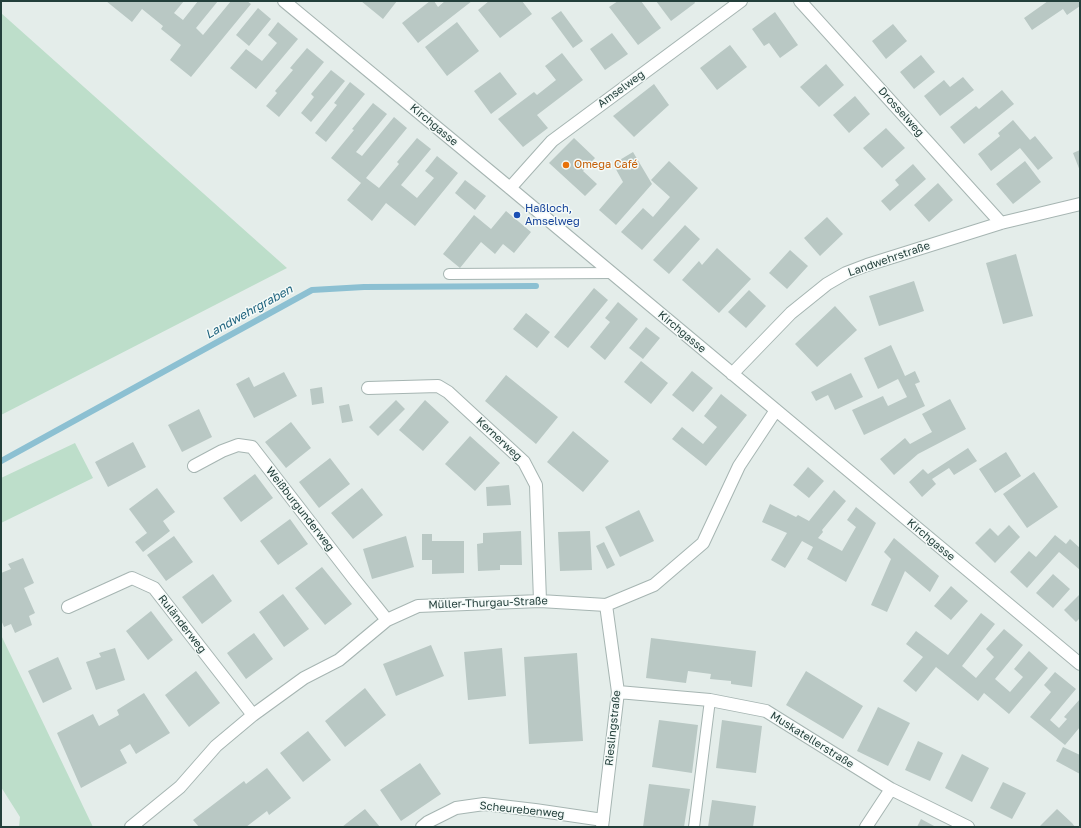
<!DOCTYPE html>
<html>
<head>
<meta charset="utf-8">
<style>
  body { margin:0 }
  #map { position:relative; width:1081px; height:828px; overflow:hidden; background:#e4edea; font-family:"Golos Text",sans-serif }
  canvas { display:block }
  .frame { position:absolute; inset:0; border:2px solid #233f3b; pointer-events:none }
</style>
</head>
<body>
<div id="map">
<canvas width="1081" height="828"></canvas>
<div class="frame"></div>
</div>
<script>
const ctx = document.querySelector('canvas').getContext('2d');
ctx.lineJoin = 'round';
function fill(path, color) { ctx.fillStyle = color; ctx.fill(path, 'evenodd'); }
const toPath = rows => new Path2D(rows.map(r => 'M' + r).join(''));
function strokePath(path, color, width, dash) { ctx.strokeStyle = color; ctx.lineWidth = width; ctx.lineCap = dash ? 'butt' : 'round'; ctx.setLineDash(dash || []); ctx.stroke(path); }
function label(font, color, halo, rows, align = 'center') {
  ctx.font = font + ' "Golos Text",sans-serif'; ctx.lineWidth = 3; ctx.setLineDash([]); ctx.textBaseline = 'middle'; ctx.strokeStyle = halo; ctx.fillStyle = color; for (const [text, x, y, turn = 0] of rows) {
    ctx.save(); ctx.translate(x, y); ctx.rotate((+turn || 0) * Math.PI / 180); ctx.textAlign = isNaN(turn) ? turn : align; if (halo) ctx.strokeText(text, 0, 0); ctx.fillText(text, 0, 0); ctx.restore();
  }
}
fill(toPath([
  [1,13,287,268,1,415],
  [75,443,93,478,1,523,1,478],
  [1,635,93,827,19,827,20,817,1,787]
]), '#bddeca');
strokePath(toPath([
  [1,461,312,290,364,287,536,286]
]), '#8cc0d2', 6);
fill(toPath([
  [106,1,184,1,174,13,183,20,198,1,218,1,196,28,203,35,231,1,247,1,251,4,191,77,170,60,181,45,161,29,163,26,142,9,132,22],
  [361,1,397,1,383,19],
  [430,1,434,1,438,7,445,1,472,1,418,43,402,23],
  [489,1,522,1,532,14,500,38,478,10],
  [618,1,641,1,661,28,638,45,609,7],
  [656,1,694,1,695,3,671,21],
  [1048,1,1080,1,1080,6,1067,15,1063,9,1032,30,1024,18],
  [258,8,271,19,249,46,236,35],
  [561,11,583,41,573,48,551,18],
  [775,12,798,45,780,58,769,43,764,46,752,29],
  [278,22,298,39,256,89,230,68,246,49,262,61,277,43,268,35],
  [457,22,479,51,447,76,425,47],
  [893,24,907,41,886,59,872,41],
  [612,33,628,54,605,70,590,49],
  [730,45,747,67,717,90,700,68],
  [307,48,324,62,279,117,266,106,277,93,275,91,293,70,290,68],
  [562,53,583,80,537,115,548,128,523,147,498,119,534,92,537,95,556,80,545,66],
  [921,55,935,72,914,89,900,72],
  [826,64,844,85,819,107,800,87],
  [331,70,345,81,311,122,301,113,314,97,311,94],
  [500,72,517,94,491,114,474,91],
  [963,77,974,90,940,116,924,96,944,80,950,87],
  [350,82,365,94,326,142,315,133,337,105,334,103],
  [654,84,669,105,634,137,613,116],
  [1002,90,1014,104,964,144,950,127,976,106,979,109],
  [855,96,870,114,849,133,833,115],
  [373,103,387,114,356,152,362,156,394,117,407,128,366,178,379,188,399,164,397,162,417,138,431,149,401,185,417,198,434,178,425,171,437,156,458,173,415,226,386,203,372,221,347,200,361,183,331,158,354,130,352,129],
  [1013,120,1030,140,1035,136,1053,158,1038,170,1020,148,991,171,978,154,1000,136,998,133],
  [886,128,905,148,882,168,863,148],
  [574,138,595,158,583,171,597,184,585,196,549,163],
  [1080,150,1080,171,1073,153],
  [633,152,652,184,616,225,599,210,623,182,613,164],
  [669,161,698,188,642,250,621,232,643,208,653,217,670,197,651,180],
  [1025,161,1041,182,1013,204,996,184],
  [913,164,926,179,890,211,881,201,899,185,895,180],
  [465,180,486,196,475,210,455,193],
  [938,183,953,200,929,222,914,205],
  [506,211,531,232,514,253,503,244,495,254,481,242,460,268,443,254,474,215,491,229],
  [827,217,843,234,820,256,804,238],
  [685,225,700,239,669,274,653,260],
  [717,248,751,279,719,313,682,280,699,261,702,265],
  [790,250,808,266,787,289,769,273],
  [1016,254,1033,316,1003,324,986,263],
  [914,281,924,311,879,326,869,296],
  [594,288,608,300,568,348,554,337],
  [749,290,766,306,746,328,728,312],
  [618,302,638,319,605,360,590,347,610,322,605,318],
  [835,306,857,330,817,367,795,344],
  [526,313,550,332,537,348,513,329],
  [646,327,660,338,643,359,629,348],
  [891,345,905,376,915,371,920,382,915,384,925,406,864,435,852,410,883,396,888,406,907,397,898,379,878,389,864,358],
  [641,361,668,383,651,404,624,382],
  [692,371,713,388,693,412,672,395],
  [284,372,297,396,254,418,236,384,249,377,254,387],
  [851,373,863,397,835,410,828,395,816,401,811,392],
  [506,375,558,417,536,444,485,401],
  [322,387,324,403,312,405,310,389],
  [721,394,747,415,706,466,672,439,682,427,703,444,717,427,704,416],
  [950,399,966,429,918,454,894,475,880,459,905,438,910,444,932,432,922,414],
  [396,400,405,409,378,436,369,427],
  [425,400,449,422,423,451,399,430],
  [349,404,353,421,342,423,339,406],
  [199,409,212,437,182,452,168,425],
  [291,422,311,448,286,468,265,442],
  [573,431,609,461,583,492,547,462],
  [470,436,500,463,475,491,445,464],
  [133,442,146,467,108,487,95,462],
  [968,448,977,461,954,475,949,468,932,479,936,484,922,497,909,482,923,469,928,474],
  [1006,452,1021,476,995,493,979,469],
  [330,458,350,484,319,508,299,482],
  [808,467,824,481,809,498,793,485],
  [1034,472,1058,507,1027,528,1003,494],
  [255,474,273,498,241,522,223,498],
  [509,485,511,505,487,506,486,487],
  [157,488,175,512,163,521,170,531,143,552,135,542,147,533,129,509],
  [362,488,383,515,353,539,331,513],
  [834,490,846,501,822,530,823,532,818,538,842,551,856,527,847,520,856,507,876,523,846,582,807,559,813,547,802,541,785,568,771,560,787,533,762,522,770,504,796,517,798,515,809,521],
  [639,510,654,541,620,557,605,527],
  [290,519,308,544,278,565,260,541],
  [1009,525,1020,537,995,563,975,543,990,528,998,536],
  [521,531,522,565,500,565,500,570,478,571,477,544,483,543,483,533],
  [590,531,592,570,560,571,558,532],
  [422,534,432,534,432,541,464,541,464,573,432,574,432,560,422,560],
  [1055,535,1066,544,1070,539,1080,548,1080,570,1059,552,1027,588,1010,572,1029,551,1036,557],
  [174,536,193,562,166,581,147,555],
  [406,536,414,567,372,579,363,549],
  [894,538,939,576,930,592,905,571,887,612,871,605,891,559,884,552],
  [604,542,615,565,607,569,596,546],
  [23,558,34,583,24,588,35,613,29,616,32,625,15,633,11,624,4,627,1,620,1,573,11,569,8,564],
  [322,567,352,604,325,625,295,588],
  [213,574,232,601,202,624,182,597],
  [1053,574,1070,589,1053,608,1036,593],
  [951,586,968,601,951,620,934,606],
  [283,594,309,629,284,647,259,612],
  [1080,594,1080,618,1076,622,1064,610],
  [151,611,173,640,148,660,126,631],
  [981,613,995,624,962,666,976,678,994,657,986,649,1004,629,1023,645,995,679,1010,692,1023,677,1014,669,1029,651,1048,668,1009,714,984,693,978,701,936,667,916,692,903,681,923,657,906,644,916,631,948,655],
  [254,633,273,659,246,679,227,653],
  [651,638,756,651,752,687,731,684,731,681,710,679,711,674,688,671,686,683,646,678],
  [431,645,444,676,396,696,383,664],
  [115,648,125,680,96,690,86,662,101,657,99,653],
  [502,648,506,696,468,700,464,652],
  [577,653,583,741,529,744,524,657],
  [58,657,72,689,43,703,28,671],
  [196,671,220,703,189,727,165,695],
  [806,671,863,706,843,739,786,705],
  [1055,672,1076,689,1050,720,1059,728,1067,719,1064,717,1080,699,1080,727,1065,745,1030,717,1051,692,1044,685],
  [365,688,386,715,345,747,325,721],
  [144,693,170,733,136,754,130,744,120,750,127,763,81,788,57,733,93,714,99,726,119,715,117,710],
  [878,707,910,723,888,766,857,751],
  [659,720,698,725,692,773,652,767],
  [722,720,762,726,756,773,716,768],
  [308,731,331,760,303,782,280,753],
  [918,741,943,753,930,781,905,770],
  [1063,747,1080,755,1080,774,1056,761],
  [962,754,989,768,972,802,945,788],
  [420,763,441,794,401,821,380,790],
  [267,768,291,798,269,815,267,811,246,827,199,827,193,820,244,781,246,784],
  [1003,782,1026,793,1012,819,990,808],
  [649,784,690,789,684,827,643,827],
  [712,800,756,806,753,827,708,827],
  [365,809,380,827,342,827,347,823],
  [1057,809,1072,823,1075,827,1039,827],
  [921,819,936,827,917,827]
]), '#b9c8c4');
const lane = toPath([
  [449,274,612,273],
  [694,827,710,700]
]);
const street = toPath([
  [284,1,510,188,1080,664],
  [800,1,1001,223],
  [510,188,552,141,741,1],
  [732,374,791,313,827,284,846,273,867,265,1001,223,1080,204],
  [368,388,438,386,448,392,524,462,536,485,540,601],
  [194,466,222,451,238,445,252,447,354,579,387,620],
  [68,607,132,578,154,588,253,715],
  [618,692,710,700,766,711,891,789,968,827],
  [131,827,180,787,216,746,253,715,304,678,339,660,387,620,418,606,540,601,606,605,654,585,703,543,739,466,776,410],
  [422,827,428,822,456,808,484,804,535,810,603,820],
  [602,827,618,692,606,605],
  [866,827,891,789]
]);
strokePath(lane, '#a6b5b2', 12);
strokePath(street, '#a6b5b2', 14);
strokePath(lane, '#fff', 10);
strokePath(street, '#fff', 12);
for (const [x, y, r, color] of [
  [566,165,4,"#e8710a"],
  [517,215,4,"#1a4fb4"]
]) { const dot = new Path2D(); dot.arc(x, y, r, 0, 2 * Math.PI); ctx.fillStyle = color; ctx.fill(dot); strokePath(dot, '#f4faf8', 1.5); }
label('11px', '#233f3b', '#f4faf8', [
  ["Amselweg",621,89,-36],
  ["Drosselweg",901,112,48],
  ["Kirchgasse",434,125,40],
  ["Landwehrstraße",889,259,-19],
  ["Kirchgasse",682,332,40],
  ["Kernerweg",499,439,43],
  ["Weißburgunderweg",300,509,52],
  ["Kirchgasse",931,540,40],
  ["Müller-Thurgau-Straße",488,603,-2],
  ["Ruländerweg",182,624,52],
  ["Rieslingstraße",613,728,-84],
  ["Muskatellerstraße",812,740,32],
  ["Scheurebenweg",522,810,6]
]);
label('11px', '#c56008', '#f4faf8', [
  ["Omega Café",574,165]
], 'left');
label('11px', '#164399', '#f4faf8', [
  ["Haßloch,",525,209],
  ["Amselweg",525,222]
], 'left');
label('italic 12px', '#1c617c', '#f4faf8', [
  ["Landwehrgraben",249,312,-29]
]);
</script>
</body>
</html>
